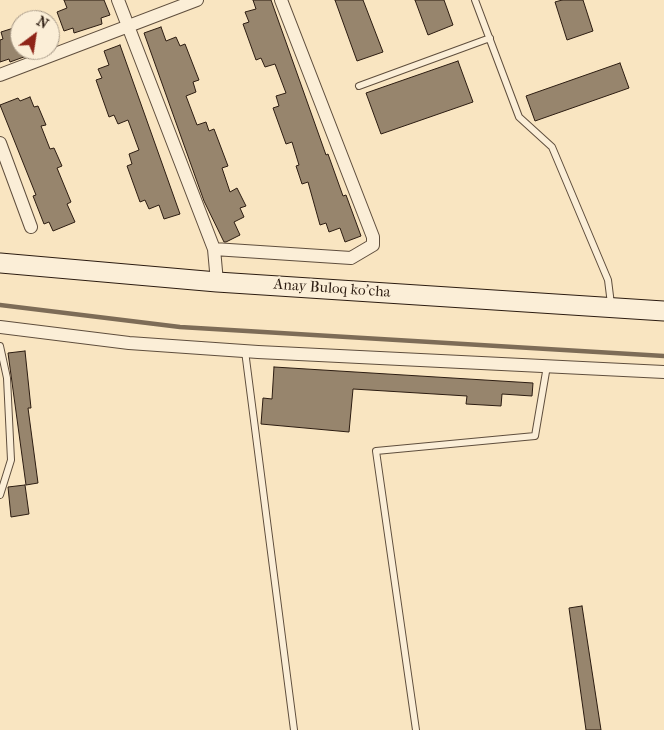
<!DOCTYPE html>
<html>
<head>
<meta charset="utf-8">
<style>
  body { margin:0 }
  #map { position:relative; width:664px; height:730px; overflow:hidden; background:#f9e5c1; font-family:"IM FELL French Canon",serif }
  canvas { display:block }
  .north { position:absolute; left:10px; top:10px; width:50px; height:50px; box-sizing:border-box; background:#fbeed7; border:1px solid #a89a88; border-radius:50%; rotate:31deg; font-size:14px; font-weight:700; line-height:20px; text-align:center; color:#2c1c11 }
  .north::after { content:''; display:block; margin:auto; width:18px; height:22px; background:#8f2418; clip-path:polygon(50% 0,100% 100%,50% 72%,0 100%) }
</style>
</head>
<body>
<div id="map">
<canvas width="664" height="730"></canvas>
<div class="north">N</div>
</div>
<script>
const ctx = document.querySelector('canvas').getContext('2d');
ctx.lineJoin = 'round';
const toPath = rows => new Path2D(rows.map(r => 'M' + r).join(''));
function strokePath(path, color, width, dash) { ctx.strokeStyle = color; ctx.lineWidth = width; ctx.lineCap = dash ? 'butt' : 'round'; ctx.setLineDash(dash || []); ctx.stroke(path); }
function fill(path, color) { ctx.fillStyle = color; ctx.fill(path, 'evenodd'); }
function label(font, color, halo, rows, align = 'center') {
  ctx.font = font + ' "IM FELL French Canon",serif'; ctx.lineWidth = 4; ctx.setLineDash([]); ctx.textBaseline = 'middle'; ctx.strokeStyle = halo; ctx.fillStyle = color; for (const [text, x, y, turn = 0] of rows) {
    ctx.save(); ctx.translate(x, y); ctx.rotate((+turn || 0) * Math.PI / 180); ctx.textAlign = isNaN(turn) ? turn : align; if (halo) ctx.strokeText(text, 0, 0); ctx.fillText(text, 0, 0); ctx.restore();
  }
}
strokePath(toPath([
  [0,305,180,327,664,356]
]), '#7d6c57', 4.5);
const building = toPath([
  [64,0,104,0,110,15,101,18,102,24,74,33,73,28,64,31,57,12,67,8,64,0],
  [253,0,271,0,326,155,328,154,343,196,346,195,361,236,345,242,340,228,329,232,326,223,320,225,308,182,302,184,296,166,299,165,292,142,286,144,273,108,279,106,276,96,286,93,275,64,265,67,261,58,256,60,243,24,249,22,245,12,256,9,253,0],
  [335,0,363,0,383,52,357,61,335,0],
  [415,0,444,0,453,25,428,35,415,0],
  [562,0,583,0,593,31,567,40,555,2,562,0],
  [20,26,20,50,43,50,10,62,9,59,0,62,0,40,3,39,1,32,20,26],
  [161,27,166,41,176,37,180,46,185,44,199,80,193,82,196,92,186,96,197,125,206,122,209,131,214,129,228,166,222,168,230,192,237,188,246,206,240,208,244,217,234,222,240,235,226,242,224,242,204,201,144,33,161,27],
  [120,45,180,214,164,219,159,205,149,209,145,200,140,202,127,166,132,164,129,154,139,150,128,120,118,124,114,115,109,117,96,80,102,78,98,69,109,65,104,51,120,45],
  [458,61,473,102,381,134,366,93,458,61],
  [620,63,629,88,535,121,526,96,620,63],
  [30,97,34,107,38,106,46,125,41,126,50,149,54,148,62,166,57,168,71,202,67,204,75,222,53,231,49,222,44,224,33,196,36,195,0,105,18,98,20,101,30,97],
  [25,351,31,408,28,408,38,483,26,485,8,353,25,351],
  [274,367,533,383,532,396,502,394,501,406,466,404,467,396,353,389,349,432,261,424,263,398,272,399,274,367],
  [25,485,29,514,11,517,8,487,25,485],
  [582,606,601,730,586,730,569,608,582,606]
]);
fill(building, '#97856d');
strokePath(building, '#2c1c11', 1);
const lane = toPath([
  [475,0,519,117,552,147,608,280,611,304],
  [359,86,490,38],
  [0,346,7,378,11,460,0,495],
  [245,351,294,730],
  [416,730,376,451,535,436,547,366]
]);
const street = toPath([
  [118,0,214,249,217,282],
  [0,75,197,0],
  [0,143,31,227],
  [214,249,351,258,373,245,373,237,281,0],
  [0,327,129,343,258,352,664,372]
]);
const secondary = toPath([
  [0,263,217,282,664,311]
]);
strokePath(lane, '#5f4e3d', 8);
strokePath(street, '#5f4e3d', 14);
strokePath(secondary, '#2c1c11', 21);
strokePath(lane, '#fbeed7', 6);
strokePath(street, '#fbeed7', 12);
strokePath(secondary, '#fbeed7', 19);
label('15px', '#2c1c11', '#fbeed7', [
  ["Anay Buloq ko'cha",332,289,4]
]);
</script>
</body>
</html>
